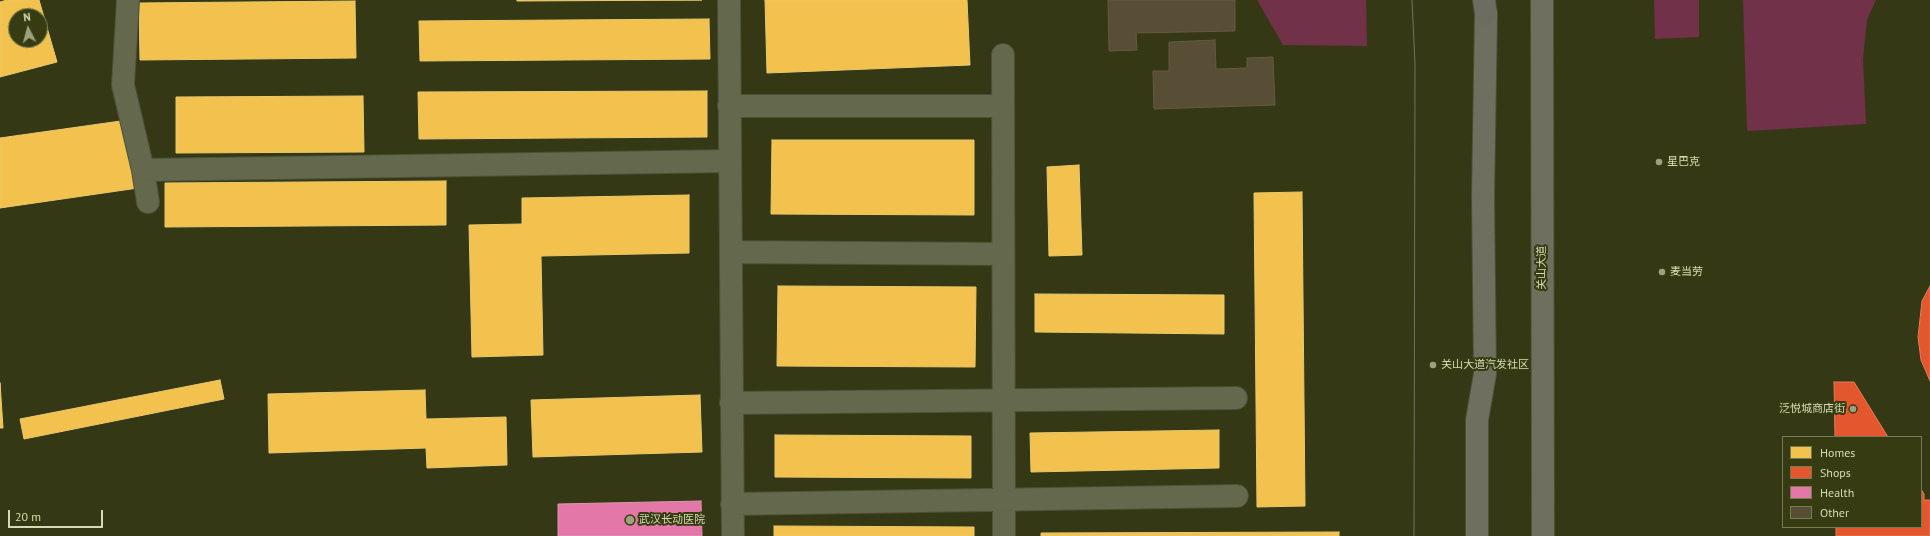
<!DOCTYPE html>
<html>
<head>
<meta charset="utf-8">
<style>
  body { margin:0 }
  #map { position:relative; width:1930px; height:536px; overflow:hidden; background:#343815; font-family:"PT Sans",sans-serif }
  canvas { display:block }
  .legend { position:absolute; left:1782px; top:436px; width:140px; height:92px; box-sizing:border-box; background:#363b12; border:1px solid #757b53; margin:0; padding:5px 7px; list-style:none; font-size:12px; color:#d4dbb5 }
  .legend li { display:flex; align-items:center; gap:8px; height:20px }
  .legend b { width:20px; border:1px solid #757b53 }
  .north { position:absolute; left:8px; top:8px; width:40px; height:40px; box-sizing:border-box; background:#363b12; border:1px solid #757b53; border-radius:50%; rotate:354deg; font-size:11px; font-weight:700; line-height:16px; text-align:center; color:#d4dbb5 }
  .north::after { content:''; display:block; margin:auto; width:14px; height:18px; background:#9ca27d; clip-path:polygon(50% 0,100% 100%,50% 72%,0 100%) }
  .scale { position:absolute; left:8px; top:510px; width:95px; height:18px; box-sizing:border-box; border:2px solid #d4dbb5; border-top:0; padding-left:5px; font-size:12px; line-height:14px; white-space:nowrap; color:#d4dbb5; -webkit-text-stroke:3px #363b12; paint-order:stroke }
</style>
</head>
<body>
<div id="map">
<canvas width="1930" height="536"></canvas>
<ul class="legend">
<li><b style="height:11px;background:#f2c14e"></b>Homes</li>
<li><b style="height:11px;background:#e4572e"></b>Shops</li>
<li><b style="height:11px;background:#e377a8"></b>Health</li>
<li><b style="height:11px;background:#584e35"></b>Other</li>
</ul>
<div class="north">N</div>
<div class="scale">20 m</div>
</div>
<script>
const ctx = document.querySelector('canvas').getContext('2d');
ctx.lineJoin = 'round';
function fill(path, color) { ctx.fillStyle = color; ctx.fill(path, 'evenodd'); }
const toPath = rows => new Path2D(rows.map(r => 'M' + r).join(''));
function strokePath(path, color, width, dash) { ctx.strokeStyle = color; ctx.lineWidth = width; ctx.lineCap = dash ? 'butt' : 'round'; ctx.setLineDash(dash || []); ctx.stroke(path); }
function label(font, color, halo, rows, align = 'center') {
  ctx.font = font + ' "PT Sans","Noto Sans SC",sans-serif'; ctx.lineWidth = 4; ctx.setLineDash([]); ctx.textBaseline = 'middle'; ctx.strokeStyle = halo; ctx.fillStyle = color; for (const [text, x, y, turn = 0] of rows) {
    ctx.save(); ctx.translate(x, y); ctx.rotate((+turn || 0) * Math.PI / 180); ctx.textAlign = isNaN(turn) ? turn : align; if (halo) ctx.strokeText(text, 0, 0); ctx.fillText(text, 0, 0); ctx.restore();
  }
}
fill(toPath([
  [1257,0,1366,0,1367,46,1283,45],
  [1654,0,1699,0,1699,37,1655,39],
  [1743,0,1876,0,1867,20,1863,59,1866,124,1747,131]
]), '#713149');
const homes = toPath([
  [7,0,39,0,57,62,0,77,0,2,7,0],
  [16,16,40,16,40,40,16,40,16,16],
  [517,0,702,0,517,1,517,0],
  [765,0,967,0,970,65,767,73,765,0],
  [355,1,356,58,140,60,139,3,355,1],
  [709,19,710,59,420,61,419,21,709,19],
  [707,91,707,137,419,139,418,92,707,91],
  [363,96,364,152,176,153,176,97,363,96],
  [128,120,138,188,0,208,0,138,128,120],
  [772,140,974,140,974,215,771,214,772,140],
  [1079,165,1082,255,1049,256,1047,167,1079,165],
  [446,181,446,225,165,227,165,183,446,181],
  [1302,192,1305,506,1257,507,1254,193,1302,192],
  [689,195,689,253,541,256,543,355,472,357,469,225,522,224,522,198,689,195],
  [778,286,976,287,975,367,777,366,778,286],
  [1035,294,1224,295,1224,334,1035,332,1035,294],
  [220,380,224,399,24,439,20,419,220,380],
  [0,383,3,428,0,428,0,383],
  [425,390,426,419,506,417,507,465,427,468,426,448,269,453,268,394,425,390],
  [700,395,702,452,533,457,531,400,700,395],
  [1219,430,1219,468,1031,472,1030,433,1219,430],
  [775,435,971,436,971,478,775,477,775,435],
  [774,526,974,527,974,536,774,536,774,526],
  [1339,532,1339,536,1041,536,1041,533,1339,532]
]);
fill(homes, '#f2c14e');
strokePath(homes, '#e9c96d', 1);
const shops = toPath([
  [1930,286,1930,381,1921,360,1918,337,1922,301,1930,286],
  [1834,382,1854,382,1888,437,1835,437,1834,382],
  [1921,489,1924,494,1924,500,1930,500,1930,536,1836,536,1836,527,1921,527,1921,489]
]);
fill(shops, '#e4572e');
strokePath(shops, '#df7f56', 1);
const health = toPath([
  [701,501,702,536,558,536,558,504,701,501]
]);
fill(health, '#e377a8');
strokePath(health, '#de95ac', 1);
const building = toPath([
  [1108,0,1235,0,1235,31,1136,33,1137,50,1109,51,1108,0],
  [1215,40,1216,69,1247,68,1247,58,1273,57,1275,105,1154,109,1153,71,1169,71,1169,42,1215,40]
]);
fill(building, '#584e35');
strokePath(building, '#645a40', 1);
const minor = toPath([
  [128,0,123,85,143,170,730,161],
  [729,0,733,536],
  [1003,55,1004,536],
  [729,106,1002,106],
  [143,170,148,202],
  [731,252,1003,254],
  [731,403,1236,398],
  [732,504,1237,496]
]);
const major = toPath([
  [1542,0,1543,536],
  [1477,536,1477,420,1485,374,1483,197,1486,14]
]);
const highway = toPath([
  [1484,0,1486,14]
]);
strokePath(minor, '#4d5136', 24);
strokePath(major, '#4d5136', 24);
strokePath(highway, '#4d5136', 24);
strokePath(minor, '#64684c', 22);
strokePath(major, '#6f6f5f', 22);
strokePath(highway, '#6c6d60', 22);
strokePath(toPath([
  [1412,0,1415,64,1414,536]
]), '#71745b', 1);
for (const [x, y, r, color] of [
  [1659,162,4,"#9ca27d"],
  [1662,272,4,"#9ca27d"],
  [1433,365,4,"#9ca27d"],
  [1853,409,4,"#9ca27d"],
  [630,520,5,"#9ca27d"]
]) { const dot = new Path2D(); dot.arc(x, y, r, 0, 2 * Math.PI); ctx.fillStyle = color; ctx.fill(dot); strokePath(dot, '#363b12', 1.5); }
label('11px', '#d4dbb5', '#363b12', [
  ["星巴克",1667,162],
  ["麦当劳",1670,272],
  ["关山大道汽发社区",1441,365],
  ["泛悦城商店街",1845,409,"right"],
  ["武汉长动医院",639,520]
], 'left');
label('11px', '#d4dbb5', '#363b12', [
  ["关山大道",1542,268,-90]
]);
</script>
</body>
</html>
